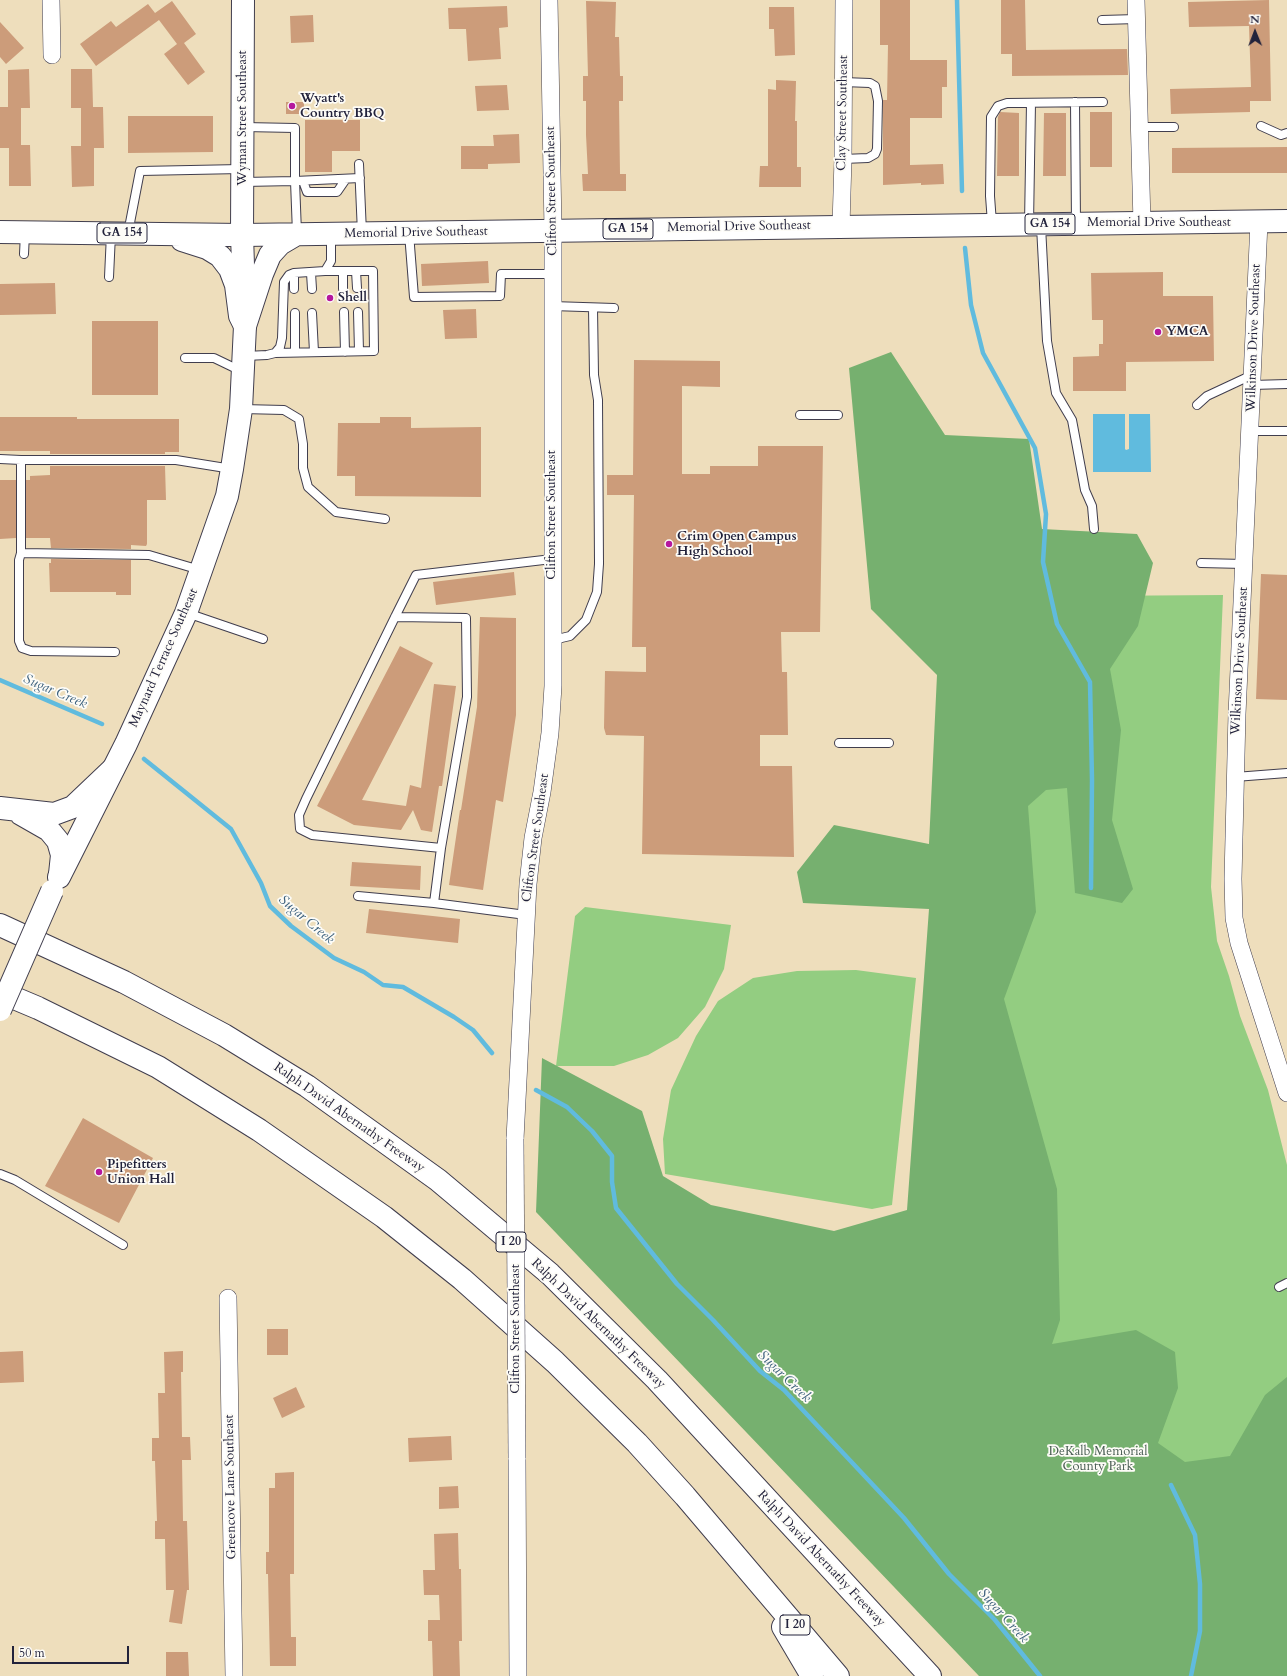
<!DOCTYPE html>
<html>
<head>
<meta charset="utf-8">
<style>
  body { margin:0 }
  #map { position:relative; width:1287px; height:1676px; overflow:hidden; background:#eedebc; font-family:Cardo,serif }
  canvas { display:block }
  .north { position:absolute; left:1235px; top:12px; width:40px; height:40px; -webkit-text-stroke:3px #fdfcf7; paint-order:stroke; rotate:359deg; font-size:11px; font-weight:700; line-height:16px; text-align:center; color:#22223b }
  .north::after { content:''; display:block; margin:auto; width:14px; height:18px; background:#22223b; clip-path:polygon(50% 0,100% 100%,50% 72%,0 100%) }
  .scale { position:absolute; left:12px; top:1646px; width:117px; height:18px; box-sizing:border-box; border:2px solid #22223b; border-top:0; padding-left:5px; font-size:12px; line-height:14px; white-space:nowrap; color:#22223b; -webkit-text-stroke:3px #fdfcf7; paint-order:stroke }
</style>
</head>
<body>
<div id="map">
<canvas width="1287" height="1676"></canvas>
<div class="north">N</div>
<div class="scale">50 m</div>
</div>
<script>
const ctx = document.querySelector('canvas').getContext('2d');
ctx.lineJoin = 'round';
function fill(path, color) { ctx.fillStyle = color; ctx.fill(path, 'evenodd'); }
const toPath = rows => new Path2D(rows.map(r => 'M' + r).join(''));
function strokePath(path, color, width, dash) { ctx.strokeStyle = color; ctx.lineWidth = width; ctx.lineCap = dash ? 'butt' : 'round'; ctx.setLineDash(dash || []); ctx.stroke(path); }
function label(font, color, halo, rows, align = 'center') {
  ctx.font = font + ' Cardo,serif'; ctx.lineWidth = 3.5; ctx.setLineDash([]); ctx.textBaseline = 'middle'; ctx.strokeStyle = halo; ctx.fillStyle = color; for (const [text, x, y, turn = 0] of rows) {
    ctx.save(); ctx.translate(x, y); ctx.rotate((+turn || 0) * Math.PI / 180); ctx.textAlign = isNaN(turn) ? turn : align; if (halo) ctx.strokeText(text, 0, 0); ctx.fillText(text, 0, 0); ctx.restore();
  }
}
fill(toPath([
  [1223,595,1211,887,1217,941,1229,976,1240,1016,1268,1090,1287,1165,1287,1676,975,1316,946,597],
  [585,907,731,925,724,969,705,1007,678,1038,648,1055,614,1066,556,1066,575,916],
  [856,970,916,978,892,1205,872,1209,665,1174,663,1139,671,1090,696,1036,718,1001,753,978,797,971]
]), '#93cd81');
fill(toPath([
  [891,352,945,435,1029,439,1042,529,1137,534,1153,563,1138,626,1110,669,1121,730,1112,820,1133,889,1122,903,1075,893,1067,788,1046,790,1028,806,1036,912,1004,999,1057,1189,1060,1320,1052,1344,1136,1330,1175,1352,1178,1388,1158,1443,1185,1462,1230,1456,1265,1395,1287,1377,1287,1676,979,1676,536,1212,542,1058,642,1111,663,1176,711,1205,834,1231,907,1210,929,909,803,903,797,872,834,825,929,844,937,675,871,609,849,368]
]), '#76b06f');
fill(toPath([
  [1093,414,1125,414,1125,449,1126,450,1129,449,1129,414,1150,414,1151,472,1093,472]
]), '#60bbde');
strokePath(toPath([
  [957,0,962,191],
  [965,248,971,305,983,353,1035,448,1046,514,1043,562,1057,624,1090,682,1092,780,1091,888],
  [0,680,102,724],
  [144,759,231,829,261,883,270,906,291,926,334,958,364,972,383,985,403,987,454,1017,473,1030,492,1053],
  [536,1090,567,1107,592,1131,612,1156,612,1182,616,1208,677,1284,713,1320,760,1371,784,1390,904,1518,949,1574,995,1620,1040,1676],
  [1171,1485,1195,1535,1200,1584,1200,1631,1191,1676]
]), '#60bbde', 4.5);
fill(toPath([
  [880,0,910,0,910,60,947,60,947,87,942,87,942,118,910,118,910,165,943,164,944,184,921,185,921,183,883,185,883,100,887,100,888,45,880,45],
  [1001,0,1025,0,1026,50,1127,49,1128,75,1012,76,1012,54,1001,54],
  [1269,0,1271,101,1250,101,1250,112,1171,114,1170,89,1251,87,1249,26,1189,27,1188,2],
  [172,1,196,34,184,43,205,72,188,85,164,54,177,44,159,20,96,66,80,44,111,21,116,27,148,4,155,13],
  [586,1,616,2,615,37,619,37,620,76,623,76,623,101,619,101,620,174,626,174,626,191,583,191,582,174,588,174,586,135,586,101,583,101,583,76,588,76],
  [507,6,508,27,499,28,501,59,468,61,466,29,449,29,448,8],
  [769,7,794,7,795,55,775,56,774,29,769,29],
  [313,15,314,42,291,43,290,16],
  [0,22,24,48,6,64,0,57],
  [29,69,30,108,21,108,21,145,30,145,31,186,9,186,9,148,0,148,0,107,8,107,8,70],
  [71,69,92,69,93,107,103,107,104,148,94,148,94,186,72,187,71,146,81,146,81,108,71,108],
  [776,80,796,81,795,121,797,121,797,167,801,167,801,187,759,187,760,166,768,166,768,89,776,90],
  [507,85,509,110,477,111,475,86],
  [286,102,304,102,304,114,286,114],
  [1000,112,1019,113,1019,176,997,176,998,117],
  [1090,112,1112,112,1112,167,1090,167],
  [1044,113,1066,113,1066,176,1043,176],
  [128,116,213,116,213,152,128,153],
  [305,120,360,120,360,151,332,151,332,172,305,172],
  [519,134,520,163,488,164,488,169,461,169,461,146,494,146,493,135],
  [1287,147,1287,173,1172,173,1172,148],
  [488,261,489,283,422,286,421,264],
  [1163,272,1163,296,1213,296,1214,361,1126,362,1126,391,1073,391,1073,357,1099,356,1099,344,1103,344,1103,320,1092,320,1091,273],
  [55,283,56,314,0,315,0,284],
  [476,309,477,338,445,339,443,310],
  [92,321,158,321,158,395,92,395],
  [634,360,720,361,720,387,682,386,682,474,710,474,710,466,758,466,758,446,823,446,820,632,781,632,782,672,787,672,788,735,760,735,760,766,792,766,794,857,642,854,644,736,606,735,604,728,605,671,646,672,646,647,632,647,634,495,607,495,607,475,633,475],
  [0,417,77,417,77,419,179,419,179,452,165,452,165,454,50,454,50,451,0,451],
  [380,417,411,417,411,428,481,427,481,497,355,496,355,476,337,476,338,423,380,423],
  [50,466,165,466,166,500,147,500,147,544,146,546,131,545,131,549,51,548,50,538,26,538,26,480,30,480,30,476,50,475],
  [0,480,16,480,16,538,0,539],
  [51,559,131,560,131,595,116,595,116,592,50,592,49,563,51,563],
  [514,572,516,595,436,605,433,582],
  [1261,574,1287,575,1287,700,1256,699],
  [480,617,516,618,516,715,503,802,496,800,483,890,449,885,460,810,461,810,477,707],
  [400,646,433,663,362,800,406,806,410,785,421,788,434,684,456,686,442,786,439,786,432,832,421,830,413,810,401,830,354,825,317,806],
  [352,862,421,866,420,890,350,886],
  [369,909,460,919,458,943,366,933],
  [83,1118,153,1158,119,1223,45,1186],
  [267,1329,288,1329,288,1355,267,1355],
  [23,1351,24,1382,0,1383,0,1352],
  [183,1351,183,1372,181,1372,182,1437,190,1437,191,1460,182,1460,183,1521,187,1521,189,1590,187,1590,182,1624,169,1622,174,1590,166,1590,165,1539,155,1539,155,1521,157,1521,155,1461,152,1461,152,1438,159,1438,158,1393,165,1393,164,1352],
  [296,1387,305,1407,282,1418,273,1398],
  [451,1436,452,1460,409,1462,408,1438],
  [294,1472,294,1574,290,1574,291,1637,296,1637,296,1666,270,1666,268,1574,266,1574,266,1552,269,1552,269,1488,275,1488,275,1473],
  [458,1486,459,1508,439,1509,439,1487],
  [458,1533,459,1569,461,1569,462,1641,459,1641,460,1676,433,1676,432,1641,428,1641,428,1620,440,1620,439,1595,424,1595,423,1570,435,1570,434,1534],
  [166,1652,188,1652,189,1676,166,1676]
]), '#cc9c7a');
const lane = toPath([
  [1102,20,1137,19],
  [1075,102,1076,223],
  [1261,126,1281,135,1287,133],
  [1139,127,1174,127],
  [843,159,868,158,875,154,877,149,878,101,875,86,870,83,843,82],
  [359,164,362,233],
  [303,181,307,192,337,192,346,179],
  [243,182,295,181,295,128,244,127],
  [992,223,990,196,991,117,998,106,1007,103,1103,102],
  [1029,224,1031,103],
  [1041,226,1047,341,1056,393,1072,420,1085,490,1092,506,1094,529],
  [128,233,140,171,241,169],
  [297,233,295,181,360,178],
  [409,233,414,297,500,296,501,274,552,274],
  [24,254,25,233],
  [343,271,343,289],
  [356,271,357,288],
  [294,273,294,289],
  [311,273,312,289],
  [109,277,111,234],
  [552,306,614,308],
  [344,312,345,352],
  [358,312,359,351],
  [295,313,295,352],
  [312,313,314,352],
  [275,353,374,351,373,271,325,271],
  [245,356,267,355,275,353,280,347,282,338,284,282,289,275,294,273,325,271,331,261,331,234],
  [185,358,214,358,241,371],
  [1252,385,1287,384],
  [1197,405,1207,396,1252,375],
  [242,409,284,410,299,419,303,444,303,468,308,487,336,512,385,519],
  [800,415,838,415],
  [1250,431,1287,431],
  [0,459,21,460],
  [21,553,149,555,200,570],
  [1201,563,1244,564],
  [187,613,263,639],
  [395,617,466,618,467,697,441,848,312,835,300,829,299,815,306,799,395,617,416,575,552,559],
  [553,640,570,636,586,620,597,592,599,564,598,400,594,375,593,308],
  [115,652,31,651,22,648,19,641,19,560,21,553,21,460,176,460,232,469],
  [839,743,889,743],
  [1235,777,1287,773],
  [358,896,434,903,526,915],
  [434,903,441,848],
  [0,1174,15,1180,123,1245],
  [1279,1287,1287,1283]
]);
const street = toPath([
  [51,0,52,55],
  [1136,0,1142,223],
  [1259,222,1237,714,1233,879,1234,918,1239,943,1287,1093],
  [841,226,843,159,844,0],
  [515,1139,528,884,533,838,542,792,550,733,553,686,553,230,549,0],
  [228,1298,234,1676],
  [517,1458,518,1676]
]);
const secondary = toPath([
  [59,877,126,744,186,613,227,496,232,469,241,409,245,326,242,235,243,0]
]);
const primary = toPath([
  [0,232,242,235,1287,221],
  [182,240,207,248,220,256,230,269,236,285,240,316,245,326],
  [245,326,262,274,270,255,280,244,297,234]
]);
const highway = toPath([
  [0,808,54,814,73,807,113,769],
  [21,814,49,830,58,841,62,855,60,874],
  [0,925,124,982,224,1035,307,1086,438,1180,550,1274,657,1380,930,1676],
  [0,992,38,1008,158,1067,259,1130,384,1217,462,1279,555,1362,637,1443,685,1496,838,1676],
  [783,1627,812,1676]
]);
strokePath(lane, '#413e4e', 10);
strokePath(street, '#413e4e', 18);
strokePath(secondary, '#413e4e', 24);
strokePath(primary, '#413e4e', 24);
strokePath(highway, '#413e4e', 24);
strokePath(lane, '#fff', 8);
strokePath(street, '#fff', 17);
strokePath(secondary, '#fff', 22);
strokePath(primary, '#fff', 22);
strokePath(highway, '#fff', 22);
const streetBridge = toPath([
  [515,1139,517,1458]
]);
const secondaryBridge = toPath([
  [0,1010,52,891]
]);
strokePath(streetBridge, '#413e4e', 18, []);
strokePath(secondaryBridge, '#413e4e', 24, []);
strokePath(streetBridge, '#fff', 17);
strokePath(secondaryBridge, '#fff', 22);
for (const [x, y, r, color] of [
  [292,106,4,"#b5179e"],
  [330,298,4,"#b5179e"],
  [1158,332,4,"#b5179e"],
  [669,544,4,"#b5179e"],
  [99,1172,4,"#b5179e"]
]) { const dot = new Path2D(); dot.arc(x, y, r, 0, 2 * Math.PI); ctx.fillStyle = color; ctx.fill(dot); strokePath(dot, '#fdfcf7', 1.5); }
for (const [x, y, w] of [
  [1050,224,50],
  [628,229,50],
  [122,233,50],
  [511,1242,30],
  [795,1625,30]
]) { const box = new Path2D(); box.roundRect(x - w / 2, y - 10, w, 20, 3); ctx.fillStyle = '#fdfcf7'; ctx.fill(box); strokePath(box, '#22223b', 1); }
label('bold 12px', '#22223b', null, [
  ["GA 154",1050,224],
  ["GA 154",628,229],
  ["GA 154",122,233],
  ["I 20",511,1242],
  ["I 20",795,1625]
]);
label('bold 13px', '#22223b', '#fdfcf7', [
  ["Wyatt's",300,99],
  ["Country BBQ",300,114],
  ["Shell",338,298],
  ["YMCA",1166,332],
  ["Crim Open Campus",677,537],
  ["High School",677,552],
  ["Pipefitters",107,1165],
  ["Union Hall",107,1180]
], 'left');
label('13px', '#22223b', '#fdfcf7', [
  ["Clay Street Southeast",843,113,-89],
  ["Wyman Street Southeast",243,118,-90],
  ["Clifton Street Southeast",552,191,-91],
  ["Memorial Drive Southeast",1159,223],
  ["Memorial Drive Southeast",739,227,-1],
  ["Memorial Drive Southeast",416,233,-1],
  ["Wilkinson Drive Southeast",1254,338,-88],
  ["Clifton Street Southeast",552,515,-90],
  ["Maynard Terrace Southeast",164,658,-66],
  ["Wilkinson Drive Southeast",1240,661,-87],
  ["Clifton Street Southeast",536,838,-82],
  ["Ralph David Abernathy Freeway",349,1118,35],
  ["Ralph David Abernathy Freeway",598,1324,44],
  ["Clifton Street Southeast",516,1329,-90],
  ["Greencove Lane Southeast",231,1487,-91],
  ["Ralph David Abernathy Freeway",821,1559,47]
]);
label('13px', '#4a5e54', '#fdfcf7', [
  ["DeKalb Memorial",1098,1452],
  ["County Park",1098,1467]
]);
label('italic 14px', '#3b5f7c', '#fdfcf7', [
  ["Sugar Creek",55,692,23],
  ["Sugar Creek",306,920,40],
  ["Sugar Creek",784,1377,44],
  ["Sugar Creek",1003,1616,48]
]);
</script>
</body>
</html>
